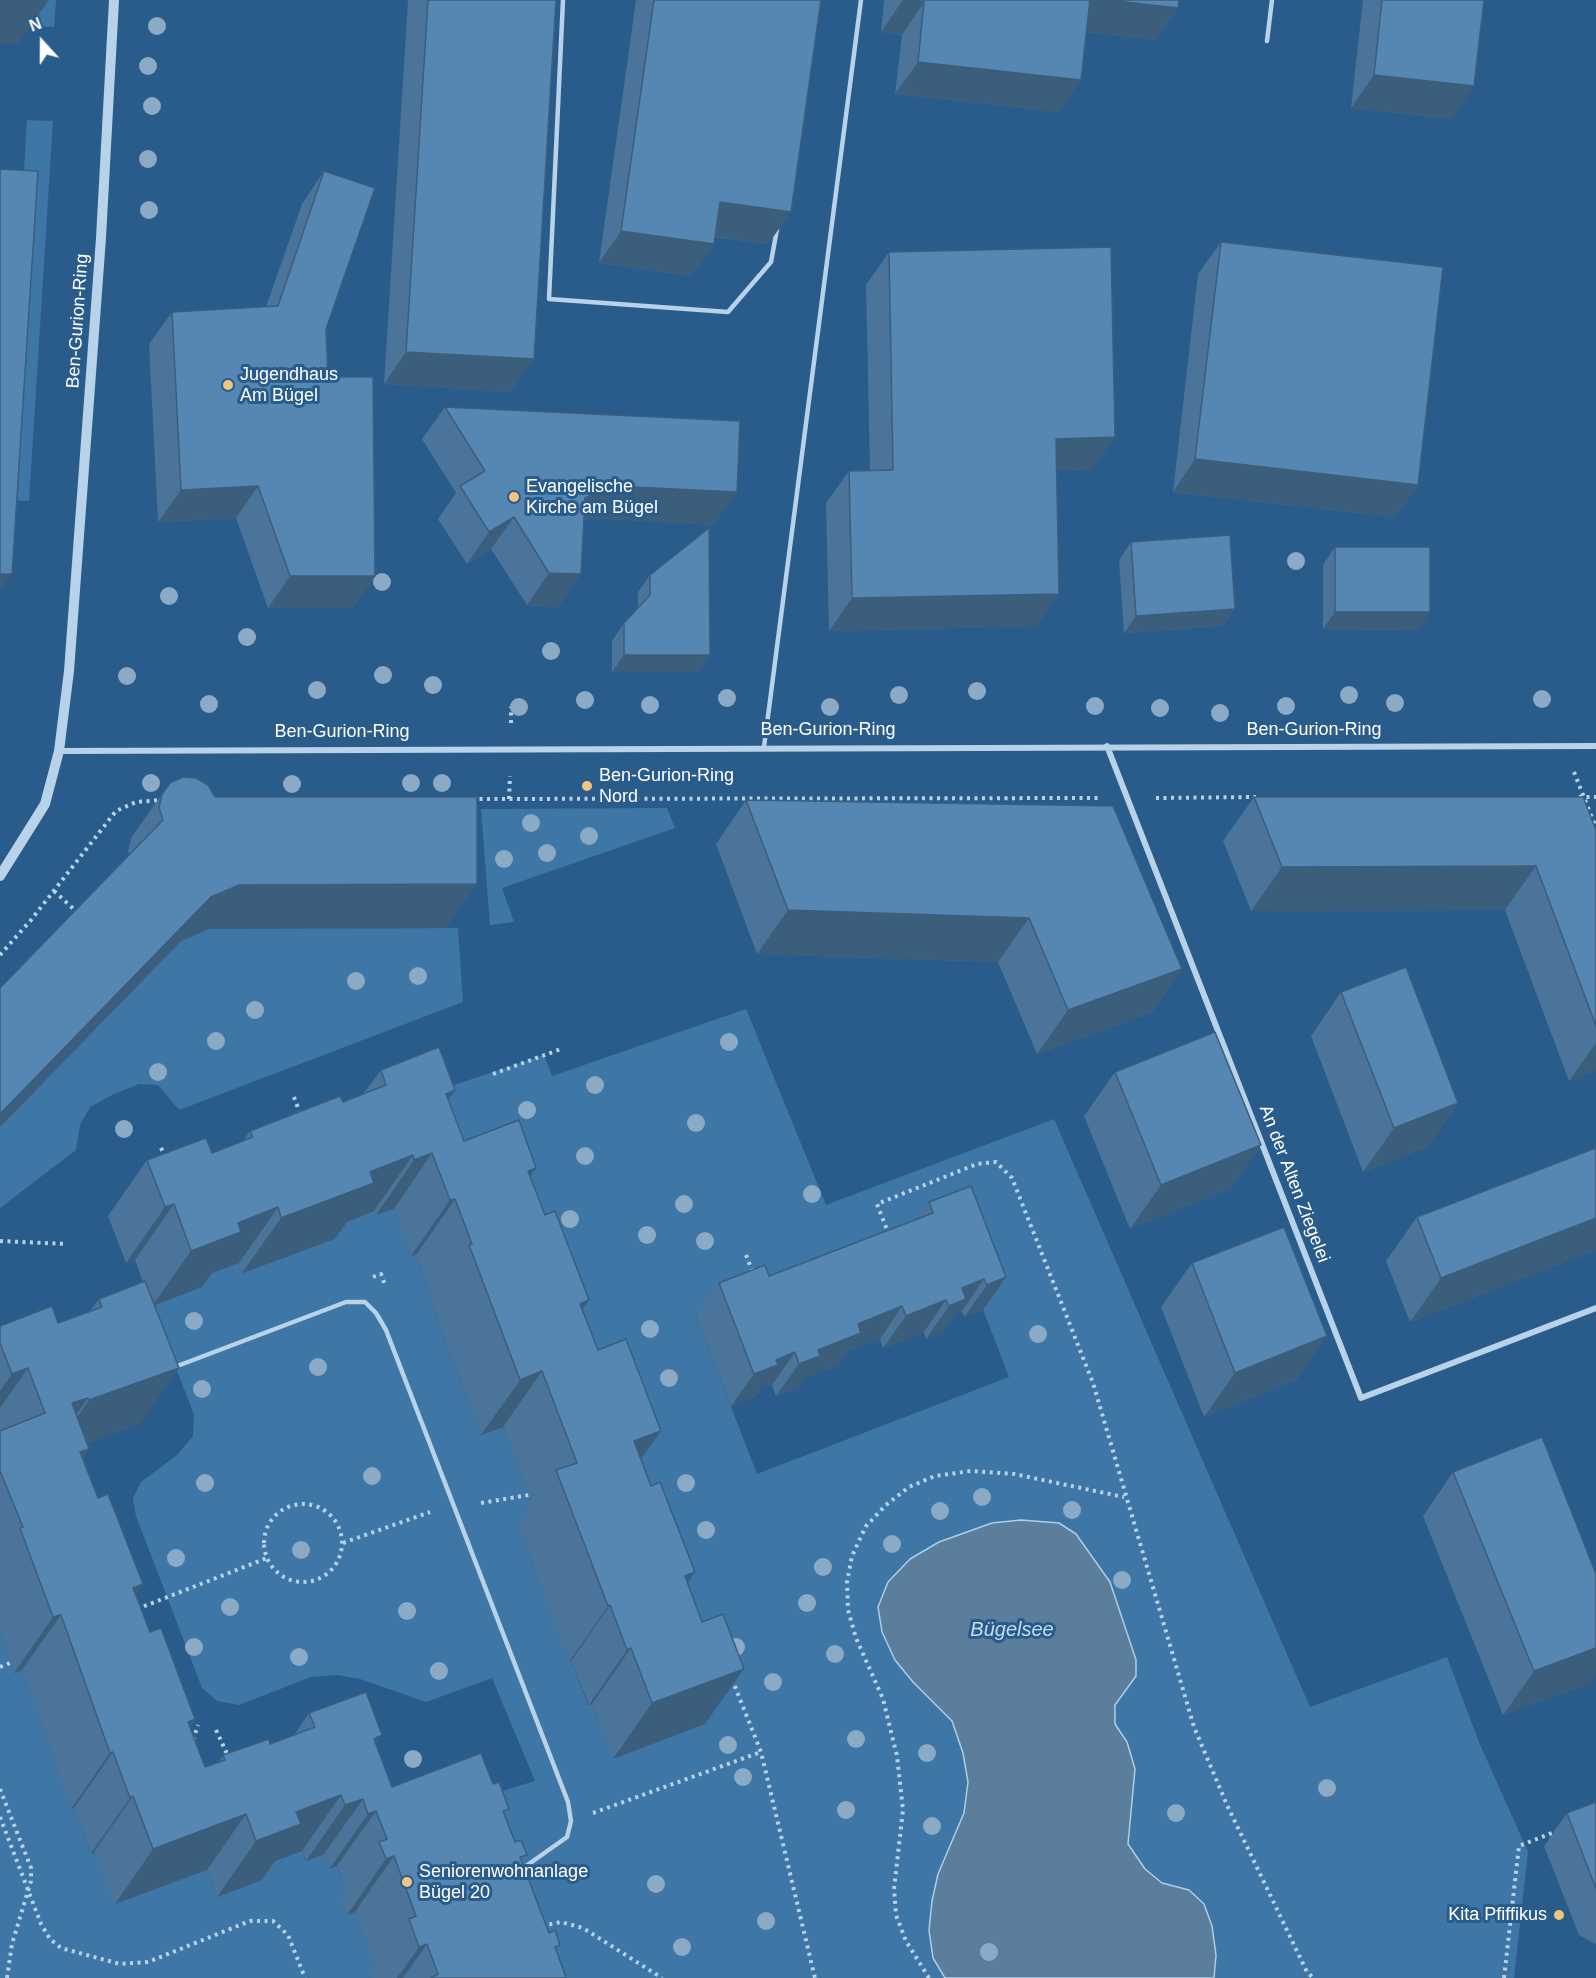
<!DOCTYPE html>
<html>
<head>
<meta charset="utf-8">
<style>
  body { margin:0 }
  #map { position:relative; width:1596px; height:1978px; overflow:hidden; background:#295c8a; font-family:Helvetica,sans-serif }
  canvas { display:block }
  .north { position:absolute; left:12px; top:12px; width:60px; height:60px; -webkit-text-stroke:4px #295c8a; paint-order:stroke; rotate:339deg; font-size:16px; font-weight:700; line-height:24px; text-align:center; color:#fff }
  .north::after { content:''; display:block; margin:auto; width:21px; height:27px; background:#fff; clip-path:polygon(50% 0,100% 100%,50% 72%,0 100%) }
</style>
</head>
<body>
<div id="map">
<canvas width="1596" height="1978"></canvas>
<div class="north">N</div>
</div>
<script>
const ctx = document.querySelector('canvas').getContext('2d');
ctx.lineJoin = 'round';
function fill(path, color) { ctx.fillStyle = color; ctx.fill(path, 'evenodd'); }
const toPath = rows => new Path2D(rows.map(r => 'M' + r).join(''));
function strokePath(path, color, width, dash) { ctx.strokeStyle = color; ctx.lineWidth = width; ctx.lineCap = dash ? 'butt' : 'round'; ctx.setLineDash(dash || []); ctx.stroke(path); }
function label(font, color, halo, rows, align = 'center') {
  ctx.font = font + ' Helvetica,sans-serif'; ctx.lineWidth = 6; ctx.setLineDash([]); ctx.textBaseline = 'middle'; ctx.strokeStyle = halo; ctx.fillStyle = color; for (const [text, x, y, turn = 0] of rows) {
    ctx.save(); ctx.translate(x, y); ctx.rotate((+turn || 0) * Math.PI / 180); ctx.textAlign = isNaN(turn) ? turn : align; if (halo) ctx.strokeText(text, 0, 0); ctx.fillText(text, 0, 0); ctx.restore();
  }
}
fill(toPath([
  [31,0,56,0,54,27,30,26],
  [27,120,53,121,29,501,4,500],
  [667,808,675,828,502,888,514,922,490,925,481,809],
  [458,928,463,1002,179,1110,158,1085,139,1084,114,1094,90,1107,80,1125,76,1150,0,1208,0,1127,181,941,209,929],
  [746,1009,826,1205,1054,1119,1310,1707,1447,1657,1479,1742,1528,1852,1514,1978,1214,1978,1189,1890,1162,1883,1145,1869,1128,1844,1133,1789,1127,1742,1115,1724,1115,1705,1124,1693,1021,1520,992,1523,939,1542,910,1559,888,1582,895,1660,913,1682,952,1721,963,1753,968,1782,964,1813,932,1901,929,1930,933,1958,945,1978,507,1978,442,1809,535,1781,492,1678,426,1702,360,1679,337,1675,311,1677,239,1705,217,1701,202,1688,136,1516,133,1498,141,1482,177,1455,193,1436,194,1415,152,1306,202,1287,199,1278,239,1263,243,1273,334,1239,331,1228,374,1211,394,1209,411,1255,416,1255,433,1300,430,1301,481,1435,503,1427,538,1519,518,1526,569,1661,571,1661,588,1705,592,1704,613,1758,705,1724,400,1103,544,1055,552,1076],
  [948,1219,1009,1377,757,1474,696,1316],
  [0,1635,14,1673,22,1670,71,1808,74,1808,91,1853,207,1870,217,1897,262,1880,257,1867,302,1851,306,1861,324,1854,329,1869,337,1866,348,1895,341,1899,347,1915,355,1912,377,1972,370,1975,371,1978,0,1978]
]), '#3e76a6');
const water = toPath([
  [1021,1520,1059,1523,1076,1534,1110,1582,1136,1660,1136,1676,1115,1705,1115,1724,1127,1742,1135,1769,1128,1844,1145,1869,1162,1883,1189,1890,1204,1904,1212,1926,1216,1955,1214,1978,945,1978,933,1958,929,1930,932,1901,938,1874,964,1813,968,1782,963,1753,952,1721,913,1682,895,1660,882,1632,878,1607,888,1582,910,1559,939,1542,992,1523,1021,1520]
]);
fill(water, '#5b7e9d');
strokePath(water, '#accee9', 1.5);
strokePath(toPath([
  [511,723,511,707],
  [1574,772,1596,828],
  [1579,797,1596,797],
  [1156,798,1256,797],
  [472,799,1100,798],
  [509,799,510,776],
  [54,891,78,913],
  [0,955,31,920,116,811,136,802,161,800],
  [493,1074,561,1049],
  [294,1097,301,1116],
  [161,1148,165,1156],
  [889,1235,877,1204,977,1164,996,1162,1012,1178,1093,1383,1194,1727,1227,1805,1307,1972,1313,1978],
  [0,1241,67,1244],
  [746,1255,753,1273],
  [373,1277,381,1274,385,1285],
  [481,1503,529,1495],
  '264 1543a39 39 0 1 1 78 0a39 39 0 1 1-78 0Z',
  [343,1543,430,1512],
  [137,1609,267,1558],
  [0,1667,10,1663],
  [732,1679,761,1752,815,1978],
  [216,1730,229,1758],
  [193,1740,198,1725],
  [0,1789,31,1868,31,1881,12,1944,7,1978],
  [593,1813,761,1752],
  [0,1817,41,1924,50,1939,61,1948,120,1964,148,1962,250,1921,273,1921,288,1935,305,1978],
  [542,1926,561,1922,583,1928,662,1978],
  [929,1978,906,1941,896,1915,894,1889,903,1810,897,1756,883,1699,856,1638,848,1610,847,1582,852,1556,866,1526,886,1505,909,1487,935,1476,971,1471,1014,1474,1124,1497],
  [1504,1978,1519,1846,1557,1831]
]), '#b7d2e9', 4, [3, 4.5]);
strokePath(toPath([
  [563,0,549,299,728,312,771,262,777,229],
  [1267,41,1272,0],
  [764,747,861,0],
  [172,1368,346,1302,365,1302,376,1313,386,1330,568,1802,571,1821,567,1837,519,1871]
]), '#b7d2e9', 4.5);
strokePath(toPath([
  [1107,746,1361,1398,1596,1308],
  [59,751,1596,746]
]), '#b7d2e9', 6);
strokePath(toPath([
  [0,876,45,804,59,751,69,671,101,238,114,0]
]), '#b7d2e9', 10);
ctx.fillStyle = '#8baac6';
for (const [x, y] of [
  [157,26],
  [148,66],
  [152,106],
  [148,159],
  [149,210],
  [1296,561],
  [382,582],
  [169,596],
  [247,637],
  [551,651],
  [383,675],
  [127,676],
  [433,685],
  [317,690],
  [977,691],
  [899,695],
  [1349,695],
  [727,698],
  [1542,699],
  [585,700],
  [1395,703],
  [209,704],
  [650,705],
  [1095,706],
  [1286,706],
  [519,707],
  [830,707],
  [1160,708],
  [1220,713],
  [151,783],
  [411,783],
  [442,783],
  [292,784],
  [531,823],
  [589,836],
  [547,853],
  [504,859],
  [418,976],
  [356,981],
  [255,1010],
  [216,1041],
  [729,1042],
  [158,1072],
  [595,1085],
  [527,1110],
  [696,1123],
  [124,1129],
  [585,1156],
  [812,1194],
  [684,1204],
  [570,1219],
  [647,1235],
  [705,1241],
  [194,1321],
  [650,1329],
  [1038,1334],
  [318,1367],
  [669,1378],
  [202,1389],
  [372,1476],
  [205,1483],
  [686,1483],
  [982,1497],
  [1072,1510],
  [940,1511],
  [706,1530],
  [892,1544],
  [301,1550],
  [176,1558],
  [823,1567],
  [1122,1580],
  [807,1603],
  [230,1607],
  [407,1611],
  [194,1647],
  [736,1647],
  [835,1654],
  [299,1657],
  [439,1671],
  [773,1682],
  [856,1739],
  [728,1745],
  [927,1753],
  [413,1759],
  [743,1777],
  [1327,1788],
  [846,1810],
  [1176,1813],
  [932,1826],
  [656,1884],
  [766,1921],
  [682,1947],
  [989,1952]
]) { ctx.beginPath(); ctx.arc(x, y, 9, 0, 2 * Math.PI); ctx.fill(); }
fill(toPath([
  [408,0,556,0,511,392,384,384],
  [636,0,821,0,791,212,768,244,715,237,714,244,691,276,599,263],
  [884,0,1179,0,1178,8,1156,40,1086,32,1059,112,895,94,902,35,881,32],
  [1363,0,1484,0,1452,119,1351,108],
  [324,171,326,329,328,377,375,576,352,608,268,608,236,518,158,522,149,344,172,312,266,307,302,204],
  [1221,242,1418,485,1395,517,1173,492,1198,274],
  [889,252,1093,469,1057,470,1037,626,829,631,826,503,849,471,870,471,866,285],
  [445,407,714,525,590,518,584,521,559,607,527,605,491,549,467,564,438,519,456,493,422,439],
  [1131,542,1235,609,1223,626,1124,633,1119,560],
  [1335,547,1418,630,1323,629,1323,565],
  [650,575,710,655,698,672,612,672,612,641,624,623,638,608,638,592],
  [162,794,215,797,446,928,209,929,181,941,0,1127,0,988,129,855,128,851,131,838],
  [1254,797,1596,830,1596,1070,1569,1081,1505,910,1251,911,1223,841],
  [746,800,1182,969,1151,1013,1037,1054,998,962,757,954,716,844],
  [1341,992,1458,1103,1427,1147,1363,1172,1311,1036],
  [381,1070,448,1101,464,1141,536,1168,530,1176,598,1350,661,1431,641,1459,687,1583,705,1724,613,1759,592,1704,589,1705,571,1661,569,1662,518,1526,532,1504,503,1427,481,1435,430,1301,432,1297,416,1255,411,1256,394,1209,376,1215,374,1211,347,1222,335,1239,242,1273,239,1263,212,1273,202,1287,154,1305,140,1424,87,1443,89,1449,83,1457,98,1498,143,1584,136,1594,150,1632,195,1719,190,1727,205,1767,219,1762,223,1755,270,1744,294,1735,309,1713,382,1735,376,1744,392,1787,505,1815,515,1842,527,1855,522,1861,566,1978,371,1978,370,1975,375,1967,355,1912,347,1915,340,1898,346,1890,337,1866,329,1869,324,1854,306,1861,302,1851,275,1861,262,1880,217,1897,207,1870,115,1904,94,1852,91,1853,74,1808,71,1809,22,1670,14,1673,0,1635,0,1326,58,1323,90,1311,99,1299,143,1282,135,1260,126,1263,108,1216,147,1160,212,1153,243,1141,250,1131,343,1102,363,1094],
  [1115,1072,1261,1145,1230,1189,1130,1229,1084,1116],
  [1596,1148,1596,1250,1410,1322,1386,1261,1417,1217],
  [929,1202,1006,1277,983,1310,964,1317,962,1311,956,1313,944,1331,926,1339,924,1332,883,1348,880,1339,848,1351,839,1365,804,1378,798,1388,776,1396,772,1385,761,1389,755,1397,731,1406,696,1316,719,1283,769,1276,917,1219],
  [1192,1263,1297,1380,1204,1417,1161,1307],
  [1453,1472,1591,1683,1503,1715,1423,1516],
  [1596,1802,1596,1944,1579,1935,1544,1846,1567,1813]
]), '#4a7499');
fill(toPath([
  [0,0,49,0,18,44,0,44],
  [903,0,924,2,902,35,881,32],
  [1089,0,1108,0,1178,8,1156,40,1068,30],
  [918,62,1081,80,1059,112,895,94],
  [1374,75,1474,86,1452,119,1351,108],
  [720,202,791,212,768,244,698,234],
  [621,231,714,244,691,276,599,263],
  [406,352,534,359,511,392,384,384],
  [1115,437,1093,469,1034,471,1056,439],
  [1195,459,1418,485,1395,517,1173,492],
  [258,486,236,518,158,522,181,490],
  [612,486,737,492,714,525,590,518,562,530,585,498],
  [514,517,491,549,467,564,489,532],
  [549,573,581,574,559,607,527,605],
  [0,574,12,574,0,591],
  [290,576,375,576,352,608,268,608],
  [1059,594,1037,626,829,631,852,598],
  [1235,609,1223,626,1124,633,1136,616],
  [1335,612,1430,612,1418,630,1323,629],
  [624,655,710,655,698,672,612,672],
  [1536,866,1505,910,1251,911,1282,867],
  [477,884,446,928,209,929,181,941,0,1127,0,1114,211,897,239,885],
  [788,910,1029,918,998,962,757,954],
  [1182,969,1151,1013,1037,1054,1068,1010],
  [1596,1043,1596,1070,1569,1081],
  [455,1090,417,1146,446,1094],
  [1458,1103,1427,1147,1363,1172,1394,1128],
  [1261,1145,1230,1189,1130,1229,1161,1185],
  [432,1153,394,1209,376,1215,414,1160],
  [413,1155,374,1211,347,1222,335,1239,242,1273,281,1218,370,1172],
  [536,1168,497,1223,528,1171],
  [455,1199,416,1255,411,1256,450,1200],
  [174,1204,135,1260,126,1263,165,1207],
  [278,1207,239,1263,212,1273,202,1287,152,1306,191,1251,238,1223],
  [1596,1218,1596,1250,1410,1322,1441,1278],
  [1006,1277,983,1310,964,1317,987,1285],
  [984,1279,962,1311,956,1313,944,1331,926,1339,962,1288],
  [589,1300,550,1356,580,1304],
  [946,1300,924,1332,883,1348,906,1316],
  [902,1306,880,1339,848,1351,839,1365,804,1378,798,1388,776,1396,799,1364,818,1350,858,1324],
  [1327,1336,1297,1380,1204,1417,1235,1373],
  [795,1352,772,1385,761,1389,755,1397,731,1406,754,1374,776,1360],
  [28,1368,0,1408,0,1391,12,1374],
  [179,1368,140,1424,51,1456,89,1400],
  [542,1371,503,1427,481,1435,520,1380],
  [88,1398,50,1453,72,1403],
  [661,1431,622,1486,634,1441],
  [89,1449,50,1504,80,1452],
  [695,1572,656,1628,685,1576],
  [143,1584,104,1640,133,1588],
  [610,1605,571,1661,569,1662,608,1606],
  [61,1615,22,1670,14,1673,53,1617],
  [631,1648,592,1704,589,1705,627,1650],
  [1596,1648,1596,1675,1591,1683,1503,1715,1534,1671],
  [744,1669,705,1724,613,1759,652,1703],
  [195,1719,157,1775,188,1722],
  [382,1735,343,1791,374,1739],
  [113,1752,74,1808,71,1809,110,1753],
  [341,1795,302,1851,275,1861,262,1880,217,1897,256,1841,296,1812],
  [133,1796,94,1852,91,1853,130,1798],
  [363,1799,324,1854,306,1861,345,1805],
  [376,1811,337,1866,329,1869,368,1814],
  [246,1814,207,1870,115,1904,153,1849],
  [394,1856,355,1912,347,1915,386,1859],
  [427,1944,403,1978,397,1978,419,1947]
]), '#3c5e7d');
const building = toPath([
  [428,0,556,0,534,359,406,352,428,0],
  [654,0,821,0,791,212,720,202,714,244,621,231,654,0],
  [903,0,1090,0,1081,80,918,62,924,2,903,0],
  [1108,0,1179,0,1178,8,1108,0],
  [1382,0,1484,0,1474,86,1374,75,1382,0],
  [0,169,38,171,12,574,0,574,0,169],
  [324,171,375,188,326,329,328,377,373,377,375,576,290,576,258,486,181,490,172,312,278,306,324,171],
  [1221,242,1443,267,1418,485,1195,459,1221,242],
  [1111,247,1115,437,1056,439,1059,594,852,598,849,471,893,470,889,252,1111,247],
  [445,407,740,421,737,492,612,486,585,498,581,574,549,573,514,517,489,532,460,486,485,471,445,407],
  [709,528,710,655,624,655,624,623,650,595,650,575,709,528],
  [1230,535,1235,609,1136,616,1131,542,1230,535],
  [1335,547,1430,547,1430,612,1335,612,1335,547],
  [183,777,196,778,208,785,215,797,477,797,477,884,239,885,211,897,0,1114,0,988,163,820,159,807,162,794,170,783,183,777],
  [1254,797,1583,797,1596,830,1596,1026,1536,866,1282,867,1254,797],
  [746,800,1113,806,1182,969,1068,1010,1029,918,788,910,746,800],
  [1406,967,1458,1103,1394,1128,1341,992,1406,967],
  [1215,1032,1261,1145,1161,1185,1115,1072,1215,1032],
  [439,1047,455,1090,446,1094,464,1141,519,1120,536,1168,528,1171,545,1215,555,1211,589,1300,580,1304,598,1350,626,1339,661,1431,634,1441,651,1486,660,1482,695,1572,685,1576,702,1622,723,1614,744,1669,652,1703,631,1648,627,1650,610,1605,608,1606,556,1470,577,1463,542,1371,520,1380,469,1245,472,1244,455,1199,450,1200,432,1153,414,1160,413,1155,370,1172,374,1183,281,1218,278,1207,238,1223,241,1232,191,1251,174,1204,165,1207,147,1160,206,1138,212,1153,253,1137,250,1131,340,1096,343,1102,386,1085,381,1070,439,1047],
  [1596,1148,1596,1218,1441,1278,1417,1217,1596,1148],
  [971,1186,1006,1277,987,1285,984,1279,962,1288,966,1299,949,1306,946,1300,906,1316,902,1306,858,1324,861,1333,818,1350,820,1356,799,1364,795,1352,776,1360,778,1365,754,1374,719,1283,765,1265,769,1276,933,1213,929,1202,971,1186],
  [1284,1227,1327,1336,1235,1373,1192,1263,1284,1227],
  [145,1281,179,1368,89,1400,88,1398,72,1403,89,1449,80,1452,98,1498,108,1494,143,1584,133,1588,150,1632,161,1628,195,1719,188,1722,205,1767,225,1760,223,1755,269,1739,270,1744,315,1727,309,1713,366,1692,382,1735,374,1739,392,1787,481,1753,493,1784,499,1782,509,1809,503,1811,515,1842,521,1840,527,1855,520,1857,549,1933,555,1930,560,1945,555,1947,566,1977,564,1978,431,1978,438,1974,427,1944,419,1947,409,1919,416,1916,394,1856,386,1859,379,1842,387,1839,376,1811,368,1814,363,1799,345,1805,341,1795,296,1812,301,1824,256,1841,246,1814,153,1849,133,1796,130,1798,113,1752,110,1753,61,1615,53,1617,20,1528,23,1527,0,1471,0,1431,45,1413,28,1368,12,1374,0,1343,0,1326,52,1306,58,1323,102,1307,99,1299,145,1281],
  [1542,1437,1596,1574,1596,1648,1534,1671,1453,1472,1542,1437],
  [1596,1802,1596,1889,1567,1813,1596,1802]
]);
fill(building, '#5687b2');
strokePath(building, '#3c5e7d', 1.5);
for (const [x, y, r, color] of [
  [228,385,6,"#f0c57e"],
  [514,497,6,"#f0c57e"],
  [587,786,6,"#f0c57e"],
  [407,1882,6,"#f0c57e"],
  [1559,1915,6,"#f0c57e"]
]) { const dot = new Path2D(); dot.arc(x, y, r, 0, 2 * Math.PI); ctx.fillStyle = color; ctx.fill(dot); strokePath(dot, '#295c8a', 2); }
label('18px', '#fff', '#295c8a', [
  ["Ben-Gurion-Ring",78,321,-86],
  ["Ben-Gurion-Ring",828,730],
  ["Ben-Gurion-Ring",1314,730],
  ["Ben-Gurion-Ring",342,732],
  ["An der Alten Ziegelei",1294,1184,69]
]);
label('18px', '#fff', '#295c8a', [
  ["Jugendhaus",240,375],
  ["Am Bügel",240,396],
  ["Evangelische",526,487],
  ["Kirche am Bügel",526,508],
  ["Ben-Gurion-Ring",599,776],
  ["Nord",599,797],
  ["Seniorenwohnanlage",419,1872],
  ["Bügel 20",419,1893],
  ["Kita Pfiffikus",1547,1915,"right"]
], 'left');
label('italic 20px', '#c3dcf0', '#295c8a', [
  ["Bügelsee",1012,1630]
]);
</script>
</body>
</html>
